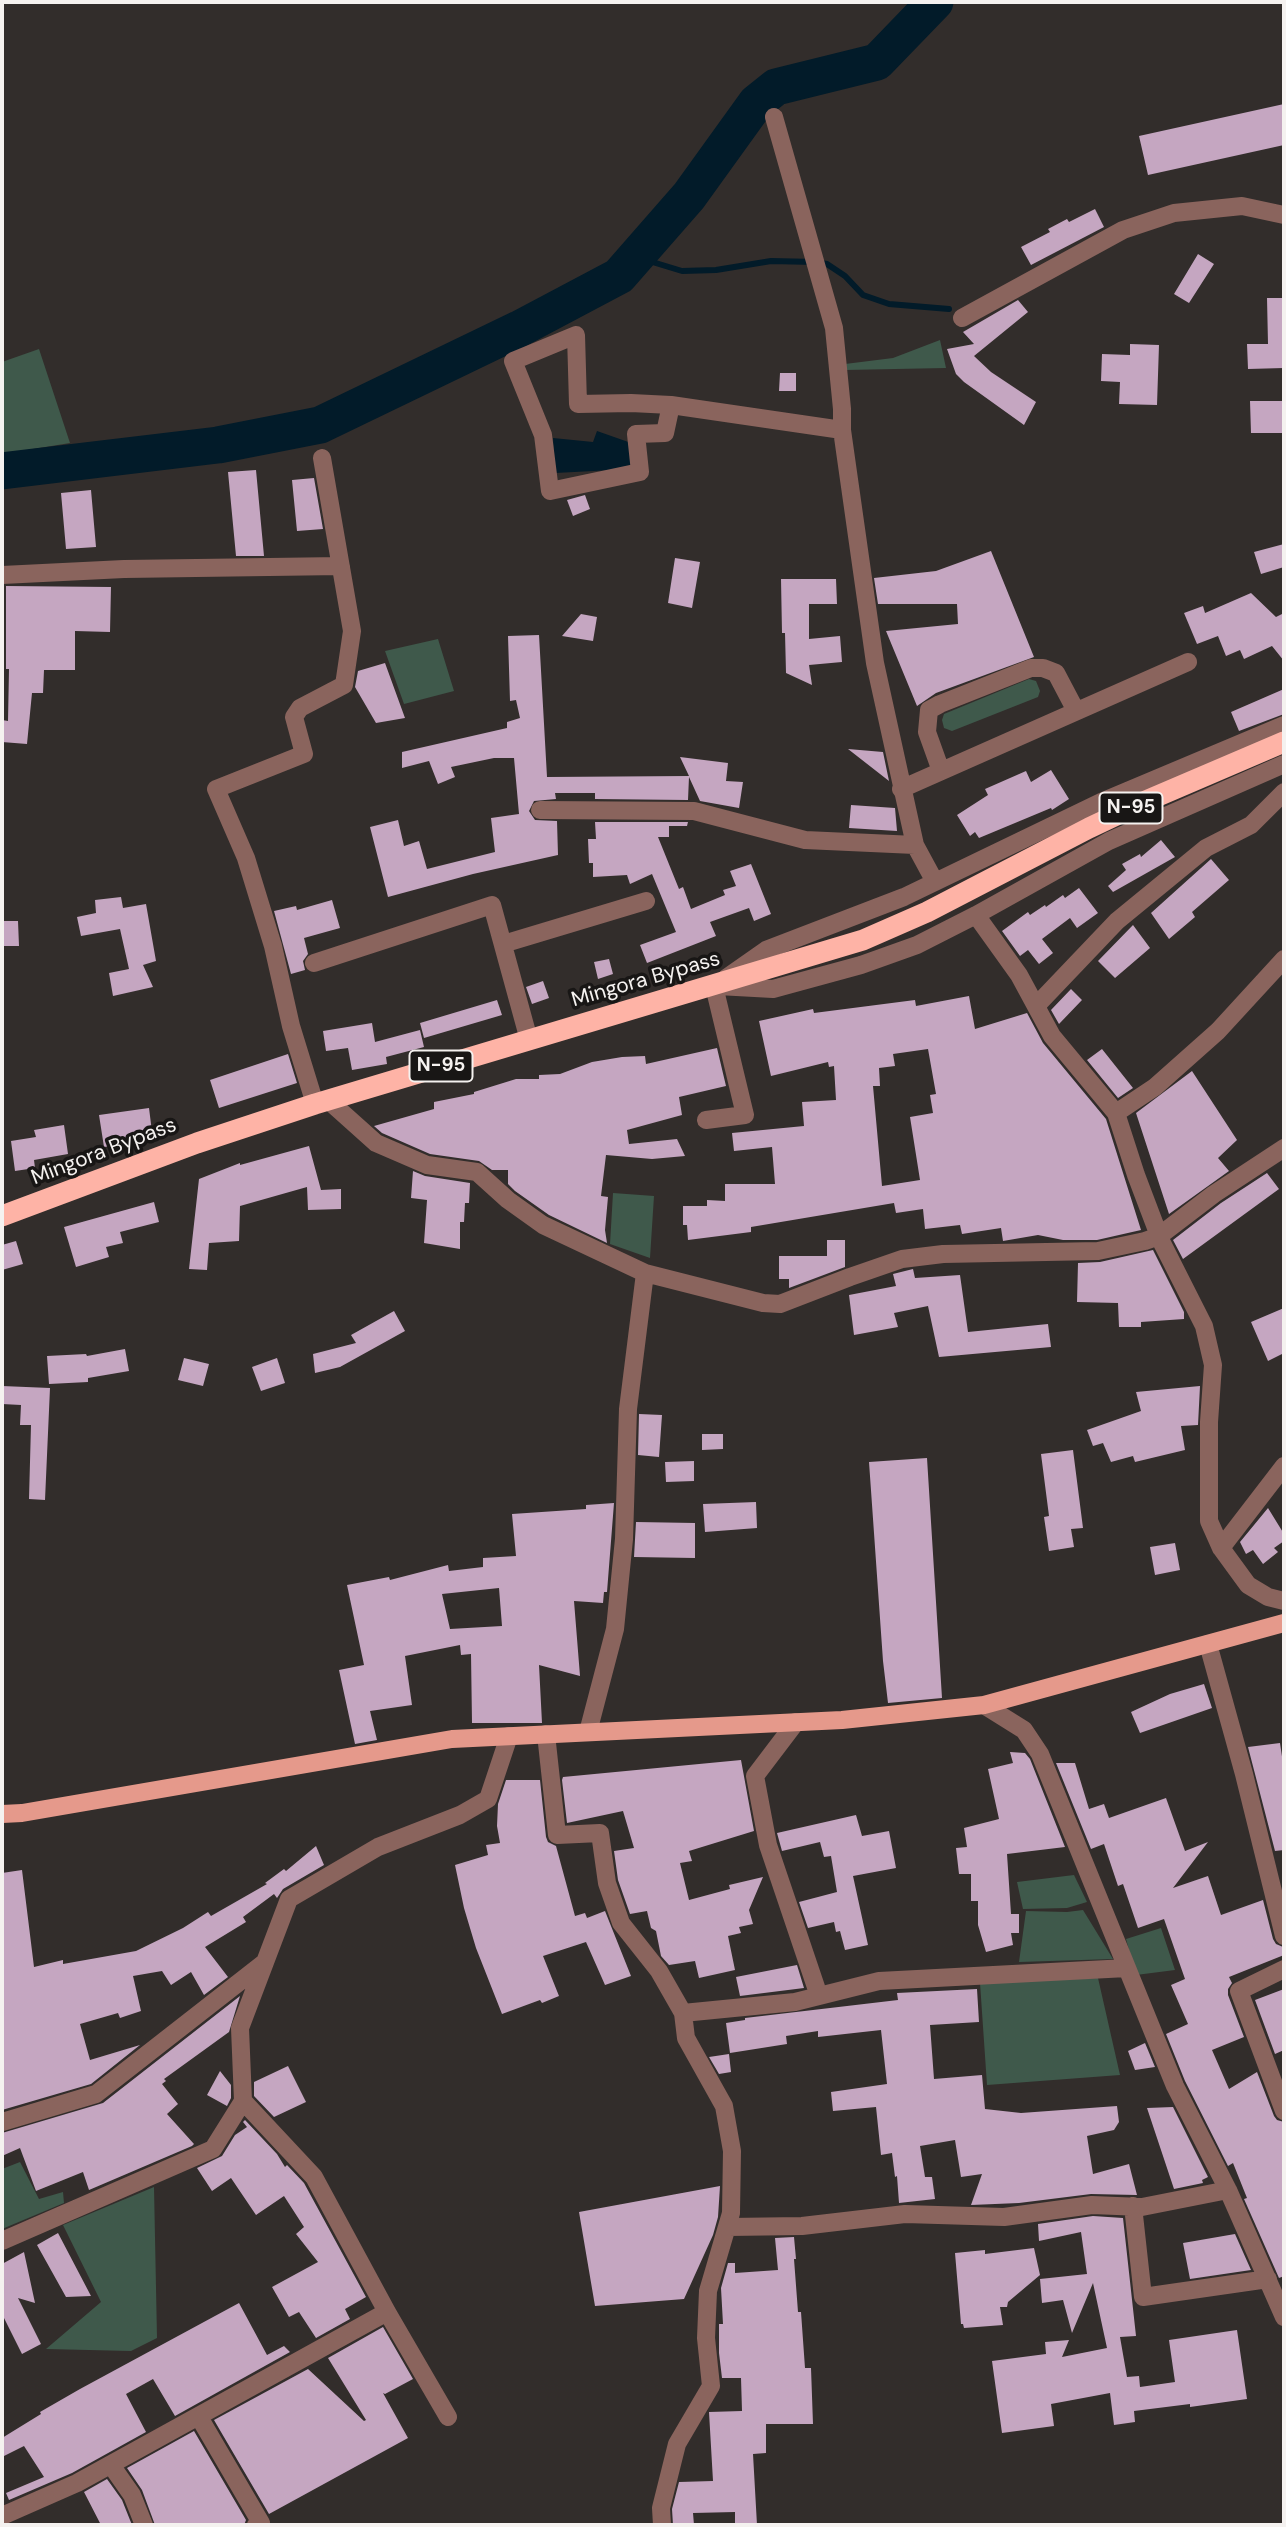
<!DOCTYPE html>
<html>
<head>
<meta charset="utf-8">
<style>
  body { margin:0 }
  #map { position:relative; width:1286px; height:2527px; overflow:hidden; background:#322d2b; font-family:"DM Sans",sans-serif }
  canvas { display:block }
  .frame { position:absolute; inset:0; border:4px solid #f5f2f0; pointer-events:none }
</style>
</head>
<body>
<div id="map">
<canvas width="1286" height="2527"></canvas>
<div class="frame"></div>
</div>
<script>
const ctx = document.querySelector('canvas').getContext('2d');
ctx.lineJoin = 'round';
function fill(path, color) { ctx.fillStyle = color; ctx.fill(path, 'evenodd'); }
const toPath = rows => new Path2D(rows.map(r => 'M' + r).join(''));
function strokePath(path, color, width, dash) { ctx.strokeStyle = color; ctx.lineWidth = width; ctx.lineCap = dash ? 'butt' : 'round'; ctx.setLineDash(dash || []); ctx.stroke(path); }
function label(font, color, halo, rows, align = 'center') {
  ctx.font = font + ' "DM Sans",sans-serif'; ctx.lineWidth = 7; ctx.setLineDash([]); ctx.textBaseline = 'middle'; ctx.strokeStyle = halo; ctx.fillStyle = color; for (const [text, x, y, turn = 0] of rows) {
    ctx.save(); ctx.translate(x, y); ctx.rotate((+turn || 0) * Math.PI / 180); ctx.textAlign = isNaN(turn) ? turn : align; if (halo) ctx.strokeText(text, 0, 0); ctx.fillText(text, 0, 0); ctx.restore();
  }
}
fill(toPath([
  [940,340,946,368,845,370,845,364,893,358],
  [39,349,70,443,2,454,2,362],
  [438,639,454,691,404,704,385,651],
  [1029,679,1036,681,1040,691,1038,697,952,731,944,728,942,720,944,714],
  [613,1193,654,1196,650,1258,610,1244],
  [1074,1875,1087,1902,1067,1908,1023,1909,1017,1882],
  [1083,1910,1113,1959,1019,1962,1026,1911,1067,1912],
  [1161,1928,1175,1970,1136,1975,1126,1939],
  [1098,1978,1120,2075,987,2085,980,1983],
  [20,2162,39,2199,63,2192,64,2203,2,2229,2,2169],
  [154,2187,157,2338,131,2351,46,2349,101,2302,63,2225]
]), '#3f594b');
fill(toPath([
  [597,431,634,444,632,469,555,473,553,438,593,442]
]), '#021b29');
strokePath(toPath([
  [636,257,682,271,716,270,771,261,815,262,827,264,845,276,863,295,889,304,949,309]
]), '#021b29', 6);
strokePath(toPath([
  [2,471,218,445,320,425,519,329,619,276,689,196,756,103,776,87,877,62,935,2]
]), '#021b29', 37);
fill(toPath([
  [1284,104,1284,145,1148,175,1139,136],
  [1095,209,1104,227,1031,265,1021,247,1050,232,1048,229,1067,219,1069,222],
  [1198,254,1214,264,1189,303,1174,294],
  [1267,298,1284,298,1284,368,1248,369,1247,344,1268,344],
  [1018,300,1028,312,974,356,991,372,1036,402,1024,425,964,382,956,374,947,349,974,344,963,332],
  [1130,344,1159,345,1157,405,1119,404,1120,382,1101,381,1102,354,1130,355],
  [780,373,796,373,796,391,779,391],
  [1250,401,1284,401,1284,433,1251,433],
  [256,470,264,556,236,556,228,472],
  [314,478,323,529,297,531,292,480],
  [91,490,96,547,66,549,61,493],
  [585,495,590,509,573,516,567,500],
  [1284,544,1284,567,1261,574,1254,552],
  [991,551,1034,657,936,693,917,706,886,631,958,624,957,604,878,604,874,578,936,571],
  [675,558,700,562,692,608,668,603],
  [781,579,836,579,837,604,809,604,809,639,840,636,842,662,809,665,812,685,786,673,785,633,782,633],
  [6,586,111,587,110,632,75,631,75,670,44,670,43,693,32,693,27,744,2,742,2,720,8,721,9,669,6,669],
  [1251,593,1276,617,1284,613,1284,661,1272,646,1244,659,1240,650,1226,656,1218,636,1197,644,1184,613,1203,606,1205,613],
  [581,614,597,617,593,641,562,636],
  [539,635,547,777,689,776,680,757,728,763,726,781,743,782,739,808,700,801,689,777,688,800,595,799,595,793,555,793,556,799,534,801,529,811,535,820,557,821,558,855,473,874,388,897,370,827,398,820,404,846,419,841,427,869,495,852,491,818,519,814,514,758,494,758,451,767,455,777,438,784,429,761,402,768,402,752,507,728,507,722,520,718,516,700,510,701,508,636],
  [385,663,405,718,376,723,355,687,358,671],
  [1284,689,1284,714,1239,731,1231,712],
  [848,749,883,752,889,781],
  [1051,770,1069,799,1052,810,1051,808,979,838,975,832,970,836,957,815,988,795,985,789,1026,771,1031,782],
  [851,805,895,808,897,831,849,828],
  [595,822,688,822,687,826,669,826,669,837,658,837,679,889,683,887,691,909,725,895,723,890,736,886,730,871,751,864,771,914,754,921,749,908,710,922,716,936,647,963,640,945,676,932,652,874,630,884,627,875,593,877,593,863,589,863,588,839,596,839],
  [1161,840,1175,857,1113,892,1108,886,1126,870,1122,864,1140,854,1141,857],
  [1211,859,1229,880,1192,912,1195,917,1169,939,1151,913],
  [1079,888,1098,913,1077,928,1070,918,1042,939,1053,953,1039,964,1028,950,1020,956,1002,931,1028,912,1030,915,1045,905,1046,907,1063,895,1065,898],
  [121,897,123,908,146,904,156,961,143,965,153,987,113,996,109,973,129,969,120,929,81,936,77,917,96,913,95,900],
  [332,900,340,928,304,938,308,954,303,961,305,970,291,974,274,911,296,906,297,910],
  [2,921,18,921,19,946,2,946],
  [1133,925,1150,948,1115,978,1098,961],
  [609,959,613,974,598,979,594,962],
  [543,981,549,998,532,1004,526,987],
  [1071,989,1082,1000,1059,1024,1051,1010],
  [969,996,975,1029,1027,1013,1043,1043,1106,1119,1141,1230,1097,1240,1063,1240,1038,1235,1003,1241,1001,1228,962,1234,960,1225,925,1229,923,1209,896,1213,894,1203,751,1227,751,1232,688,1240,687,1225,683,1225,683,1206,707,1206,707,1200,725,1201,725,1184,775,1184,772,1147,734,1151,732,1133,804,1126,802,1102,836,1100,834,1066,829,1067,828,1062,771,1076,759,1021,813,1009,814,1013,915,1000,916,1006],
  [928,1049,936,1094,930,1095,933,1113,910,1117,920,1180,882,1186,873,1086,880,1086,879,1068,895,1066,893,1054],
  [497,1000,502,1015,424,1038,420,1023],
  [372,1023,375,1042,420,1030,424,1047,386,1057,387,1064,352,1070,348,1048,326,1051,323,1031],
  [717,1048,726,1086,679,1097,682,1115,627,1130,629,1144,677,1139,685,1156,652,1159,606,1155,601,1196,608,1197,605,1230,607,1243,549,1215,515,1191,508,1184,508,1170,492,1170,479,1161,430,1154,382,1133,374,1126,434,1109,434,1102,474,1094,474,1092,516,1079,539,1079,539,1075,560,1074,592,1062,622,1057,645,1056,646,1064],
  [1102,1049,1133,1088,1118,1098,1087,1060],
  [288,1054,297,1083,219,1108,210,1080],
  [1192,1071,1237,1140,1218,1158,1229,1171,1169,1214,1136,1113],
  [149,1108,153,1140,104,1147,99,1115],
  [64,1125,68,1154,34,1160,35,1168,15,1171,11,1141,36,1137,34,1130],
  [309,1146,321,1190,341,1189,341,1209,308,1210,307,1187,240,1206,239,1241,209,1243,207,1270,189,1269,199,1179,240,1163,240,1165],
  [413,1171,425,1176,470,1183,469,1203,465,1203,464,1222,460,1222,460,1249,424,1243,427,1200,411,1198],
  [1267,1173,1279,1189,1183,1259,1173,1240,1221,1203],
  [154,1202,159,1222,120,1232,123,1243,106,1247,109,1257,76,1267,64,1227],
  [827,1240,845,1240,845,1267,789,1288,789,1279,779,1279,779,1256,827,1256],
  [16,1241,23,1264,2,1270,2,1245],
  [1153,1250,1184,1312,1184,1319,1141,1322,1141,1327,1119,1327,1118,1303,1077,1302,1078,1263,1100,1262],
  [913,1269,915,1278,960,1275,968,1332,1048,1324,1051,1347,939,1357,928,1306,894,1313,898,1327,854,1335,849,1295,896,1286,893,1274],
  [1284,1308,1284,1353,1268,1361,1251,1322],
  [394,1311,405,1331,340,1367,315,1373,313,1354,356,1343,351,1335],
  [125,1349,129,1371,88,1378,88,1382,49,1384,47,1356,86,1354,87,1356],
  [184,1358,209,1364,203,1386,178,1380],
  [277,1358,285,1383,261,1391,252,1367],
  [2,1386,50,1388,45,1500,29,1499,31,1425,20,1425,21,1405,2,1404],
  [1200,1386,1198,1425,1181,1426,1185,1450,1135,1462,1133,1456,1111,1462,1103,1443,1093,1446,1087,1430,1141,1411,1136,1392],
  [639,1414,662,1415,659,1457,638,1455],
  [702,1434,723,1434,723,1449,702,1450],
  [1073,1450,1083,1528,1071,1529,1074,1547,1049,1551,1044,1517,1049,1516,1041,1454],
  [927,1458,942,1698,888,1703,883,1661,869,1462],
  [694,1461,694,1481,666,1482,665,1462],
  [756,1502,757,1528,705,1532,703,1504],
  [614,1503,607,1592,604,1592,603,1603,574,1601,580,1676,539,1665,542,1723,472,1723,471,1654,461,1655,460,1645,405,1656,412,1705,370,1711,377,1740,355,1744,339,1670,364,1665,347,1585,389,1577,390,1580,448,1565,449,1571,483,1567,483,1558,516,1556,512,1514,586,1509,586,1505],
  [499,1588,502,1626,450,1629,442,1594],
  [1268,1508,1284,1534,1284,1541,1274,1548,1278,1552,1263,1564,1253,1550,1246,1554,1240,1542],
  [636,1522,695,1523,695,1558,634,1557],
  [1175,1543,1180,1570,1155,1575,1150,1547],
  [1204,1684,1212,1708,1140,1733,1131,1712,1170,1694],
  [1280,1743,1284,1770,1284,1850,1275,1851,1248,1747],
  [1010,1752,1025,1753,1030,1759,1065,1847,1007,1854,1011,1914,1019,1914,1019,1933,1011,1933,1013,1945,986,1952,978,1925,978,1901,971,1901,971,1874,959,1874,956,1848,967,1847,964,1828,999,1819,988,1769,1013,1763],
  [741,1760,754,1831,689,1851,692,1861,680,1863,689,1900,730,1889,729,1885,763,1877,749,1910,753,1924,739,1927,741,1933,728,1936,735,1970,699,1978,695,1961,669,1965,661,1956,656,1931,651,1928,647,1911,630,1914,618,1880,614,1851,634,1848,623,1811,567,1823,562,1780,563,1777],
  [1056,1763,1075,1763,1089,1809,1104,1804,1109,1818,1166,1798,1185,1851,1208,1842,1173,1888,1208,1876,1221,1915,1263,1900,1273,1939,1276,1944,1283,1947,1284,1955,1229,1977,1232,1983,1228,1989,1228,1995,1244,2037,1212,2050,1229,2089,1257,2072,1274,2116,1277,2120,1284,2122,1284,2276,1279,2278,1244,2199,1247,2198,1233,2163,1228,2166,1185,2081,1166,2034,1188,2024,1171,1985,1185,1979,1164,1919,1138,1928,1123,1884,1118,1886,1104,1844,1091,1849],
  [506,1780,540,1780,546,1837,548,1842,556,1846,575,1916,585,1913,587,1918,605,1911,631,1976,605,1985,586,1942,543,1956,559,1996,542,2003,540,2000,502,2014,476,1948,464,1908,455,1865,488,1855,486,1845,500,1843,497,1826,498,1804],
  [856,1815,862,1836,889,1831,896,1868,853,1876,868,1945,845,1950,840,1931,836,1932,834,1922,808,1928,799,1902,837,1892,831,1856,824,1857,820,1842,782,1851,777,1833],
  [316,1846,324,1865,283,1889,277,1898,274,1894,243,1917,246,1922,205,1947,228,1977,204,1995,191,1972,171,1985,162,1971,133,1976,141,2011,120,2018,118,2013,80,2024,90,2060,140,2045,91,2084,2,2110,2,1873,22,1870,34,1967,63,1960,63,1964,136,1951,183,1928,208,1912,211,1916,267,1884,265,1883,284,1869,286,1871],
  [797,1965,804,1988,740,1996,736,1977],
  [977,1989,979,2022,930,2025,934,2079,982,2075,985,2109,1021,2113,1117,2106,1119,2122,1114,2130,1087,2136,1093,2174,1129,2164,1137,2195,1091,2194,1019,2203,971,2205,982,2174,961,2177,955,2140,920,2146,925,2177,932,2177,935,2199,899,2203,897,2176,895,2177,892,2153,881,2155,876,2107,833,2111,831,2092,887,2084,881,2030,818,2037,818,2031,786,2036,787,2044,730,2053,726,2023,745,2020,745,2018,898,2000,897,1993],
  [1284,1989,1284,2050,1275,2054,1255,2000],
  [240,1996,229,2032,164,2079,166,2081,162,2084,178,2104,167,2114,194,2144,192,2146,89,2190,83,2172,36,2191,20,2148,2,2156,2,2133,103,2103],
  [1145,2043,1155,2067,1135,2070,1128,2051],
  [729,2054,731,2072,719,2074,709,2057],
  [288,2066,306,2102,274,2117,254,2096,254,2082],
  [220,2071,231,2085,231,2098,227,2106,207,2095],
  [1173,2107,1208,2177,1202,2180,1203,2183,1174,2189,1147,2108],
  [245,2120,277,2154,285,2167,287,2165,304,2183,366,2297,345,2309,350,2319,316,2338,299,2312,289,2317,272,2287,318,2262,296,2234,304,2227,284,2196,256,2215,231,2178,212,2191,197,2168,222,2156,235,2135,247,2127,243,2122],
  [720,2186,718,2217,713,2235,684,2299,595,2306,579,2212],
  [1093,2216,1123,2218,1136,2336,1120,2337,1127,2377,1139,2376,1140,2387,1175,2382,1169,2340,1237,2330,1247,2399,1190,2407,1190,2404,1134,2411,1135,2422,1114,2425,1110,2393,1051,2404,1054,2426,1002,2433,992,2361,1046,2354,1045,2342,1069,2340,1062,2357,1107,2348,1093,2283,1072,2333,1063,2300,1042,2303,1040,2279,1087,2274,1081,2232,1039,2241,1038,2224],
  [58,2233,91,2296,66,2297,37,2245],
  [1235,2234,1251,2270,1190,2279,1183,2243],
  [794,2237,796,2259,794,2259,798,2312,801,2312,805,2368,811,2368,813,2424,766,2424,766,2453,753,2454,757,2525,735,2525,735,2512,693,2513,694,2525,673,2525,672,2509,679,2482,713,2481,709,2412,742,2411,741,2378,722,2378,719,2353,719,2324,723,2324,721,2288,728,2263,735,2263,735,2273,778,2270,775,2238],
  [1034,2248,1040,2275,1008,2302,1007,2307,1000,2307,1003,2325,964,2328,963,2324,961,2324,955,2253,985,2250,985,2254],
  [24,2252,35,2303,18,2298,41,2344,22,2354,2,2314,2,2264],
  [239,2303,267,2355,284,2346,290,2352,175,2416,153,2379,126,2394,146,2432,72,2473,9,2500,6,2493,44,2477,24,2446,2,2457,2,2438,41,2414,40,2412,80,2389],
  [383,2327,413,2379,385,2394,383,2393,408,2438,269,2514,214,2420,308,2369,364,2421,366,2420,328,2358],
  [194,2431,246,2520,244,2525,155,2525,142,2490,127,2468],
  [107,2479,122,2500,132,2525,101,2525,84,2492]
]), '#c5a6c1');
strokePath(toPath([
  [774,117,834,328,842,409,842,430,875,663,915,845,935,882],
  [962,318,1123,230,1174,213,1242,206,1284,215],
  [671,405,631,403,578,404,576,335,513,361,543,435,550,491,640,472,636,434,665,433,671,405,842,430],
  [2,575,124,569,341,566],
  [941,771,927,732,929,710,940,704,1031,668,1043,668,1056,673,1076,711],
  [901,789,1188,662],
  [540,810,694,811,805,840,915,845],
  [976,915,1019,975,1052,1036,1116,1113,1136,1175,1161,1241,1204,1326,1213,1365,1209,1422,1209,1521,1221,1548,1248,1585,1268,1597,1284,1601],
  [503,944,646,901],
  [314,963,492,905,529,1040],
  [726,978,766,950,904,897,1101,802,1284,725],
  [718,986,773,989,861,965,917,945,976,915,1109,841,1284,764],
  [1036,1006,1117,921,1206,848,1251,825,1284,792],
  [328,1100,376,1143,427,1165,477,1172,508,1200,543,1225,645,1273,763,1303,780,1304,850,1277,902,1259,943,1254,1098,1251,1145,1241,1159,1236,1214,1194,1284,1148],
  [315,1104,291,1026,273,946,246,858,216,789,304,754,294,717,300,708,344,685,352,631,322,458],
  [1116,1113,1155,1087,1218,1031,1284,959],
  [706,1120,745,1115,714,986],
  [1221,1548,1284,1466],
  [1208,1644,1244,1774,1284,1936],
  [984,1705,1024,1730,1040,1754,1175,2086,1228,2190,1284,2317],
  [796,1722,755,1776,768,1845,819,1996],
  [588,1732,615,1629,624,1539,628,1409,645,1273],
  [546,1734,557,1835,600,1833,607,1883,621,1923,659,1971,683,2013,686,2038,724,2106,732,2151,731,2213,708,2291,706,2338,711,2386,677,2444,661,2508,662,2525],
  [1284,1969,1239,1991,1284,2111],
  [683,2013,795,2002,879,1981,1127,1968],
  [243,2101,314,2177,387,2312,448,2417],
  [2,2122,96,2094,265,1962],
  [1133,2206,1143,2297,1268,2279],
  [728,2227,802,2226,905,2214,1004,2217,1092,2205,1142,2207,1228,2190],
  [2,2241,213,2149,243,2101,240,2028,289,1899,378,1847,460,1815,488,1799,509,1736],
  [199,2417,261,2523,256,2525],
  [111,2465,132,2495,144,2525],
  [2,2516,77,2483,387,2312]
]), '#8a645d', 18);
strokePath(toPath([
  [2,1814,22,1813,452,1739,842,1720,984,1705,1284,1623]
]), '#e5998b', 18);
strokePath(toPath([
  [2,1216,197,1143,315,1104,863,940,927,912,1089,828,1146,801,1284,742]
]), '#feb3a6', 21);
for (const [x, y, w] of [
  [1131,808,63],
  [441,1066,63]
]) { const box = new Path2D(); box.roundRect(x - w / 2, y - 15.5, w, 31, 5); ctx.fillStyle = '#181615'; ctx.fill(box); strokePath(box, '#f5f2f0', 2); }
label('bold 19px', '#f5f2f0', null, [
  ["N-95",1131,808],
  ["N-95",441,1066]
]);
label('21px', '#f5f2f0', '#181615', [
  ["Mingora Bypass",646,980,-16],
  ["Mingora Bypass",104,1152,-21]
]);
</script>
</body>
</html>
